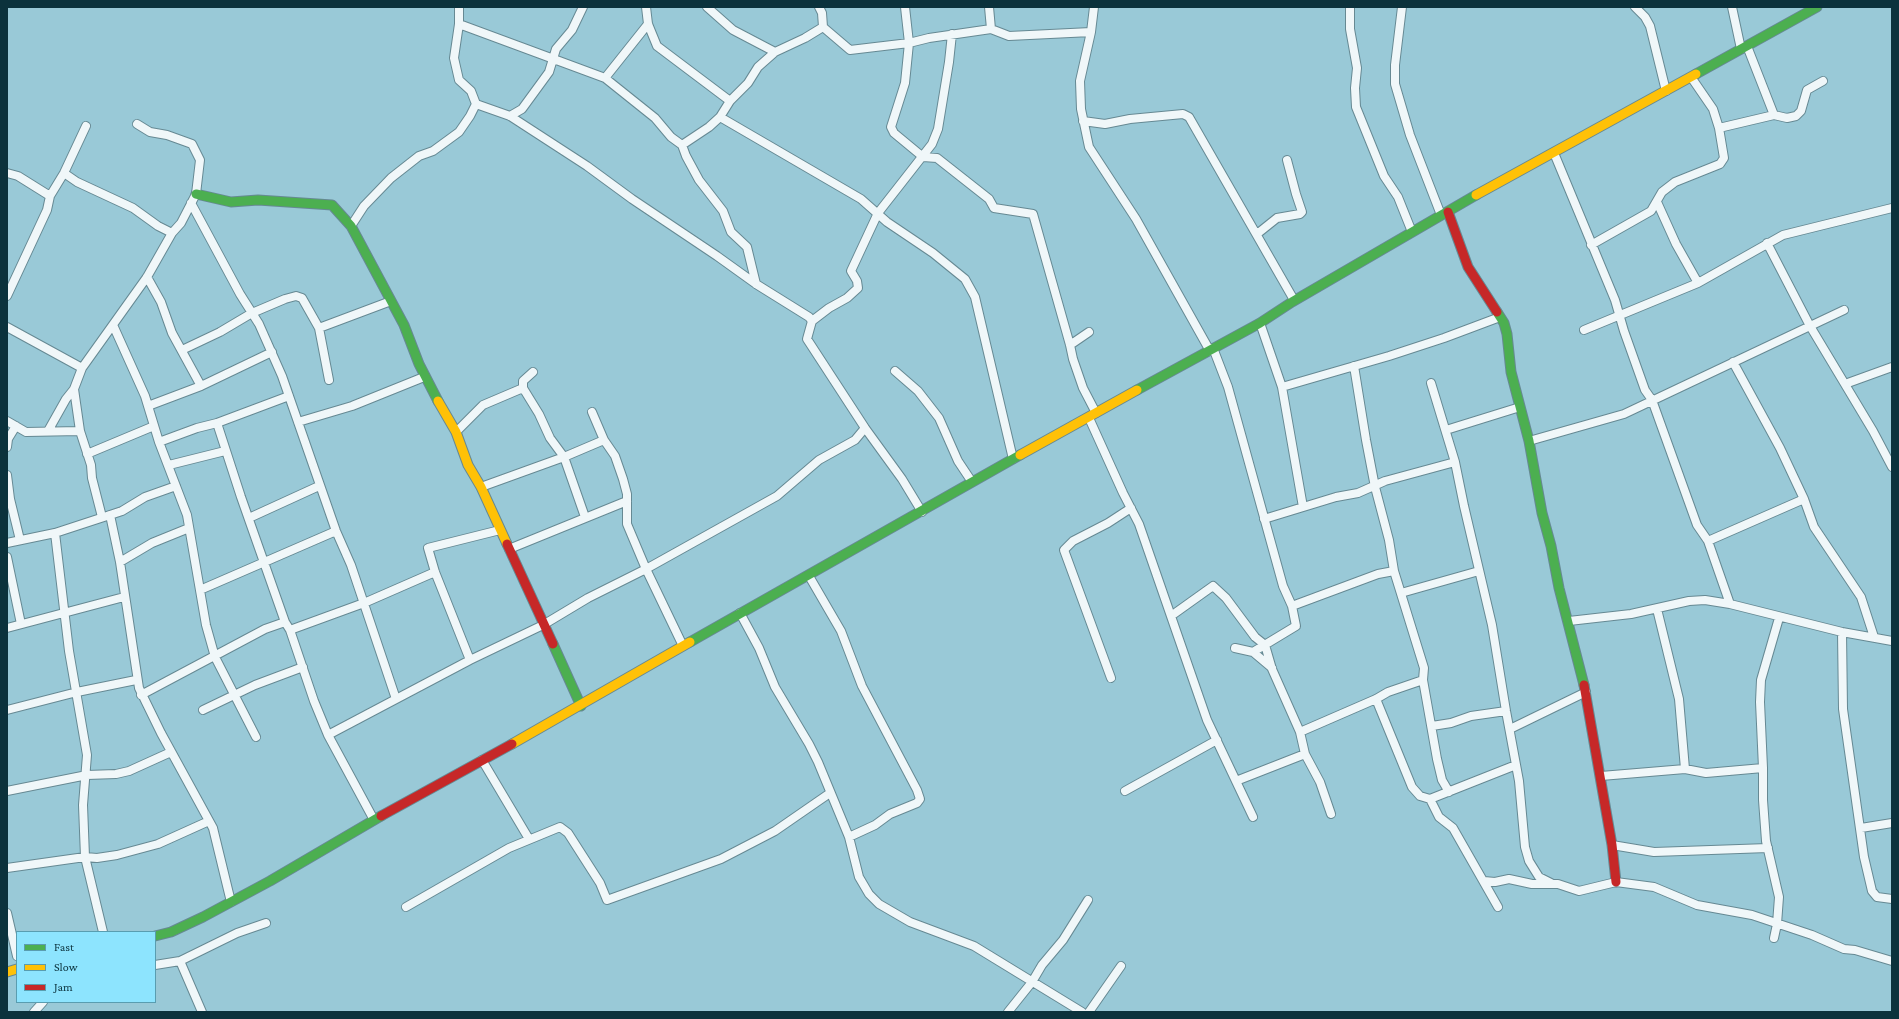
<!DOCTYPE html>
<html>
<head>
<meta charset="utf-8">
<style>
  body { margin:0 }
  #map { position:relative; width:1899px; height:1019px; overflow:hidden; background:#99c9d7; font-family:"Crimson Pro",serif }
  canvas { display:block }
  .frame { position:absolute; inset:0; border:8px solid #0b323c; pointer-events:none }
  .legend { position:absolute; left:16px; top:931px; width:140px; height:72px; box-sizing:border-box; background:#8de4fe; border:1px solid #599db0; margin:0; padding:5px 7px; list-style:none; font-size:12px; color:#0b323c }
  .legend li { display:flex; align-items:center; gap:8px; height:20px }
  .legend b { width:20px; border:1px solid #599db0 }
</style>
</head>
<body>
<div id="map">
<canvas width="1899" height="1019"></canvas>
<div class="frame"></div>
<ul class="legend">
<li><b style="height:5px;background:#4caf50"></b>Fast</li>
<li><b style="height:5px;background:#ffc107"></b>Slow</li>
<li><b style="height:5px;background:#c62828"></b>Jam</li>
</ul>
</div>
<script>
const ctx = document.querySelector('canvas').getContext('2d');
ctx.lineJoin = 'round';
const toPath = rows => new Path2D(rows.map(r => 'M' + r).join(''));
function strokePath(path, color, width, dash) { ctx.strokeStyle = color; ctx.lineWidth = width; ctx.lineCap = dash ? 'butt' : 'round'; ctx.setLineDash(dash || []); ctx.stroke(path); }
const street = toPath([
  [646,7,648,24,657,46,730,101],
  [707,7,733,30,775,52],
  [905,7,909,43,905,83,891,127,894,133,923,157,937,158,989,199,994,208,1033,214,1070,345,1073,359,1083,388,1096,413],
  [989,7,991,29],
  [1094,7,1091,32,1080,81,1081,109,1089,147,1136,219,1210,351],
  [1350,7,1350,29,1357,68,1355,88,1356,107,1384,176,1398,197,1412,232],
  [1402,7,1395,65,1395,84,1410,135,1441,215],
  [1635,7,1645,17,1650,26,1666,91],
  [1732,7,1741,49],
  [459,24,605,78,655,118,671,137,682,145,686,156,699,180,723,211,731,232,747,247,756,284],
  [823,27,850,50,909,43,929,38,991,29,1009,36,1091,32],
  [1747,46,1774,115],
  [605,78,648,24],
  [476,104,510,116,587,166,632,199,717,256,756,284,809,317,812,321,807,339,865,428,902,479,922,512],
  [510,116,522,109,549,72,556,49,572,30,583,7],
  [720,117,861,199,887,222,933,253,965,279,975,297,1013,459],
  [1083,121,1105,124,1130,119,1183,114,1189,117,1294,300],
  [1719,128,1774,115,1787,118,1796,116,1801,111,1807,90,1823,81],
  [682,145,709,127,720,117,730,101,748,83,758,67,775,52,805,38,823,27,822,13,819,7],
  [1554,153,1615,300,1624,331,1645,390,1652,400,1697,525,1708,541,1730,604],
  [7,173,18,176,50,196],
  [64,173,77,182,133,208,158,226,172,233],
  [1657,202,1676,244,1698,283],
  [191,203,240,294,259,324,282,376,336,531,351,565,396,699],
  [351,226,364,206,391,178,419,156,433,151,459,132,470,116,476,104,471,91,459,80,454,58,459,24,459,7],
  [1257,234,1277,218,1300,214,1302,212,1296,194,1287,160],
  [1767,243,1810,326,1873,431,1892,467],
  [1591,245,1651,211,1662,192,1675,182,1720,164,1724,158,1719,128,1713,109,1691,77],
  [147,277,161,302,172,333,201,386],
  [7,296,47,210,50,196,64,173,86,126],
  [812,321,829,308,847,298,858,288,857,281,851,271,878,213,932,144,938,129,949,62,952,34],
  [1260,323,1282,387,1303,507],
  [113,325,145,396,159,442,187,515,206,625,215,657,256,737],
  [7,327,82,368],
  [319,328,391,301],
  [1584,330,1698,283,1783,235,1892,208],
  [1070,345,1089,332],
  [1213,348,1228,387,1283,586,1292,606,1296,626,1253,652],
  [182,350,220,332,252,313,285,299,296,296,302,298,319,328,329,380],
  [1733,362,1780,448,1804,499,1814,527,1861,597,1874,637],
  [1354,366,1366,440,1375,487,1389,540,1394,571,1424,668,1423,680,1437,759,1442,780,1449,792],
  [895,371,918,391,939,418,958,461,972,482],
  [533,372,523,381,523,388,539,414,550,438,564,457,585,517],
  [1431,383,1455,462,1464,506,1492,625,1506,711,1519,781,1525,847,1529,861,1539,877,1551,883],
  [1845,384,1892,367],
  [1282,387,1389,356,1444,338,1500,317],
  [74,389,80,431,91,465,92,478,102,517],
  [148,406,201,386,272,352],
  [592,412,604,440,615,456,623,479,627,494,627,524,646,569,683,646],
  [1089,418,1123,493,1139,524,1207,720,1253,817],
  [7,421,26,432,80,431],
  [298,422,352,406,424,377],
  [217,423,241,497,285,622,290,630,314,701,328,735,374,820],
  [1446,430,1520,407],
  [48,431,66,399,74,389,82,368,147,277,172,233,181,223,196,194,200,160,192,144,167,135,150,132,137,124],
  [456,432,483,405,523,388],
  [1529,441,1624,414,1844,310],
  [159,442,197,428,217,423,289,396],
  [7,447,8,439,16,426],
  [87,454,154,426],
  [169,465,225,451],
  [7,475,10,499,20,540],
  [481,487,564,457,604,440],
  [110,515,120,562,139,688,161,733,213,828,231,902],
  [249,518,319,486],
  [1264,519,1336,497,1358,493,1385,481,1455,462],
  [55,533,69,651,87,755,83,805,85,857,103,932],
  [1708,541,1804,499],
  [7,543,55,533,110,515,122,511,145,497,176,486],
  [509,549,627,501],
  [7,557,21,624],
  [120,562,152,543,189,528],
  [809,576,841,631,862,686,917,790,920,799,917,803,890,814,875,825,849,837],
  [200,590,336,531],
  [1401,593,1479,571],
  [1292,606,1378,574,1394,571],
  [1657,609,1679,699,1685,769],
  [740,613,759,648,775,687,809,744,818,762,849,837,859,877,869,894,879,904,910,922,974,946,1082,1012],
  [1171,616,1213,586,1226,598,1255,637,1265,645,1272,669,1300,732,1305,754,1320,782,1331,814],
  [1569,621,1631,614,1689,601,1705,600,1730,604,1842,632,1892,641],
  [7,628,124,597],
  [290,630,364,603,435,572],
  [1842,632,1843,709,1864,857,1872,891,1877,897,1892,899],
  [1235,648,1253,652,1272,668],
  [470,660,435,572,428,548,500,530],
  [1111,678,1064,550,1073,541,1108,523,1131,508],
  [141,695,265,629,285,622],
  [1376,699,1412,787,1420,796,1430,799,1439,817,1453,828,1498,907],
  [7,710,77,692,136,680],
  [203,710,255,685,303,667],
  [1432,726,1451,723,1471,716,1506,711],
  [1510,729,1586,692],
  [1300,732,1376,699,1388,692,1423,680],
  [328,735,470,660,543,625,588,598,646,569,777,496,819,460,855,440,865,428],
  [482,760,529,839],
  [1601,776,1685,769,1706,773,1763,768],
  [1236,781,1305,754],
  [7,791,87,775,116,774,129,771,171,752],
  [1125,791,1217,740],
  [1430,799,1516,765],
  [1861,828,1892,823],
  [1612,845,1654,852,1768,848],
  [7,868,85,857,97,858,117,855,158,844,209,821],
  [1484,881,1495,882,1509,879,1532,884,1558,884,1579,891,1616,882,1654,887,1697,905,1752,915,1812,935,1844,949,1855,950,1892,961],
  [406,907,509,848,560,827,568,833,600,883,607,900,721,859,775,831,830,793],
  [7,913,17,956],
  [1774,938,1777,924,1779,897,1766,841,1763,800,1763,768,1760,702,1761,680,1779,618],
  [180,961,202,1012],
  [155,965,180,961,237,933,266,923],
  [34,1012,43,1002],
  [1008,1012,1032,982,1042,965,1063,940,1088,900],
  [1089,1012,1121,966]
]);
const fast = toPath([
  [1696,74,1817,7],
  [196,194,231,202,258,200,332,205,351,226,404,325,419,364,438,401],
  [1497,312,1504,323,1507,334,1511,372,1529,441,1542,513,1551,546,1559,588,1584,685],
  [1137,390,1260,323,1292,302,1476,195],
  [690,642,1020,455],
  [553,644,581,706],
  [155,936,171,932,203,917,270,881,381,816]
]);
const slow = toPath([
  [1476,195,1696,74],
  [438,401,456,432,468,465,481,487,507,544],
  [1020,455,1137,390],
  [512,744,690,642],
  [7,972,17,969]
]);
const jam = toPath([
  [1448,212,1468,267,1497,312],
  [507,544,553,644],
  [1584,685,1612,845,1616,882],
  [381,816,512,744]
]);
strokePath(street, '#668993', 10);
strokePath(fast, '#668993', 11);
strokePath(slow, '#668993', 11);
strokePath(jam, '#668993', 11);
strokePath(street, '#f0f7f9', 8);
strokePath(fast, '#4caf50', 9);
strokePath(slow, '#ffc107', 9);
strokePath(jam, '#c62828', 9);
</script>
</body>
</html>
